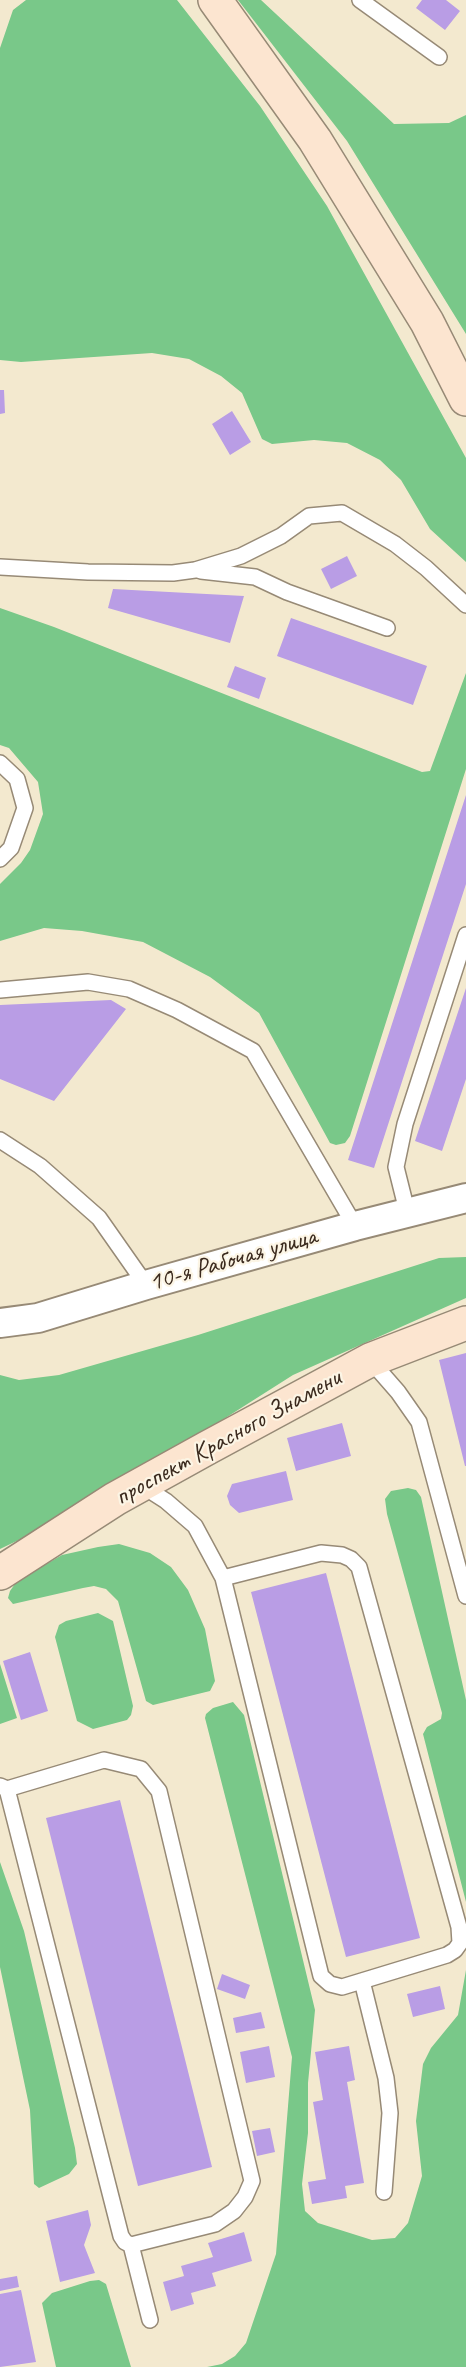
<!DOCTYPE html>
<html>
<head>
<meta charset="utf-8">
<style>
  body { margin:0 }
  canvas { display:block; background:#f3e9cf }
</style>
</head>
<body>
<canvas width="466" height="2367"></canvas>
<script>
const g = document.querySelector('canvas').getContext('2d');
g.lineJoin = 'round';
function paint(path, color) {
  g.fillStyle = color;
  g.fill(path, 'evenodd');
}
function poly(rows) {
  const path = new Path2D();
  for (const r of rows) {
    path.moveTo(r[0], r[1]);
    for (let i = 2; i < r.length; i += 2) path.lineTo(r[i], r[i + 1]);
  }
  return path;
}
function strokePath(path, color, width, dash) {
  g.strokeStyle = color;
  g.lineWidth = width;
  g.lineCap = dash ? 'butt' : 'round';
  g.setLineDash(dash || []);
  g.stroke(path);
}
function write(font, color, halo, rows, align = 'center') {
  g.font = font + ' Caveat,sans-serif';
  g.lineWidth = 4.5;
  g.setLineDash([]);
  g.textBaseline = 'middle';
  g.strokeStyle = halo;
  g.fillStyle = color;
  for (const [text, x, y, turn = 0] of rows) {
    g.save();
    g.translate(x, y);
    g.rotate((+turn || 0) * Math.PI / 180);
    g.textAlign = isNaN(turn) ? turn : align;
    if (halo) g.strokeText(text, 0, 0);
    g.fillText(text, 0, 0);
    g.restore();
  }
}
paint(poly([
  [26,0,177,0,260,106,327,206,466,458,466,562,430,529,401,480,380,460,347,443,314,440,272,444,262,439,242,393,221,376,189,359,152,353,21,362,0,360,0,48,13,10],
  [238,0,261,0,394,124,449,123,466,115,466,334,347,141],
  [0,608,54,627,422,772,430,771,466,673,466,769,350,1136,345,1143,336,1145,330,1143,259,1013,210,977,143,942,82,931,44,928,0,941,0,884,21,863,30,850,43,814,38,782,9,748,0,745],
  [466,1257,466,1298,293,1375,79,1511,0,1549,0,1375,19,1380,59,1375,198,1335,439,1258],
  [408,1488,416,1490,421,1497,466,1700,466,1902,423,1734,427,1727,441,1719,442,1713,387,1514,385,1499,391,1491],
  [119,1544,150,1553,171,1567,188,1590,205,1629,215,1681,210,1691,153,1705,146,1701,118,1601,106,1589,94,1586,83,1588,13,1604,8,1598,10,1591,17,1581,62,1555,98,1547],
  [98,1613,113,1621,133,1706,131,1715,127,1720,93,1729,77,1721,55,1637,59,1625,66,1621],
  [0,1664,17,1718,0,1724],
  [233,1702,244,1715,315,2010,308,2083,308,2133,302,2184,305,2211,318,2223,372,2240,395,2238,408,2223,422,2176,416,2121,423,2064,431,2048,458,2015,466,1970,466,2367,207,2367,222,2364,235,2356,246,2343,276,2254,292,2057,205,1718,206,1714,213,1708],
  [0,1862,24,1931,75,2148,77,2164,69,2174,39,2188,34,2184,30,2110,0,1967],
  [99,2280,106,2284,131,2367,56,2367,42,2303,52,2293,90,2281]
]), '#79c889');
paint(poly([
  [422,0,446,0,460,11,445,30,416,8],
  [0,390,4,390,5,413,0,414],
  [232,411,251,442,230,455,212,424],
  [347,556,357,576,331,589,321,569],
  [113,589,244,596,230,643,108,608],
  [291,618,427,666,413,705,277,656],
  [235,666,266,678,259,699,227,687],
  [466,795,466,884,374,1168,348,1160],
  [466,988,466,1079,442,1151,415,1141],
  [111,1000,126,1009,54,1101,0,1079,0,1005],
  [466,1353,466,1466,465,1466,439,1360],
  [342,1423,351,1456,296,1471,287,1438],
  [286,1471,293,1500,239,1513,230,1505,227,1496,232,1484],
  [326,1573,420,1938,346,1957,251,1592],
  [30,1652,48,1711,21,1720,3,1661],
  [120,1800,212,2167,138,2186,46,1818],
  [222,1974,250,1985,245,1999,217,1989],
  [440,1986,445,2009,413,2017,407,1994],
  [261,2012,265,2028,236,2033,233,2018],
  [269,2046,275,2077,246,2083,240,2052],
  [349,2046,355,2080,347,2082,364,2183,345,2186,347,2198,312,2204,308,2182,326,2179,313,2102,323,2100,315,2052],
  [270,2128,275,2152,257,2156,252,2131],
  [88,2210,91,2225,84,2245,95,2273,60,2282,46,2221],
  [244,2232,252,2261,212,2273,216,2286,191,2293,194,2304,171,2311,163,2282,184,2276,181,2266,213,2257,208,2243],
  [17,2276,19,2287,0,2291,0,2279],
  [21,2290,36,2362,0,2367,0,2294]
]), '#b99de5');
const lane = poly([
  [360,0,439,57],
  [0,567,88,572,173,573,195,570,241,556,281,536,309,516,342,513,395,544,426,568,466,605],
  [201,571,255,577,287,592,387,628],
  [0,763,17,779,25,808,11,848,0,859],
  [0,990,88,982,129,989,177,1010,253,1051,355,1226],
  [0,1140,40,1166,99,1218,146,1285],
  [407,1211,396,1167,405,1124,466,935],
  [370,1360,398,1392,419,1422,466,1596],
  [141,1485,166,1501,195,1526,223,1578,321,1976,330,1984,342,1987,447,1955,455,1950,460,1943,459,1927,359,1567,351,1559,342,1555,321,1553,223,1578],
  [0,1786,7,1789,104,1760,141,1769,159,1791,252,2181,245,2197,234,2211,215,2224,131,2245,125,2242,121,2236,7,1789],
  [362,1981,386,2078,390,2113,384,2192],
  [131,2245,150,2320]
]);
const street = poly([
  [0,1323,38,1318,146,1285,355,1226,466,1198]
]);
const secondary = poly([
  [215,0,315,140,427,322,466,399],
  [0,1573,115,1499,207,1448,370,1360,466,1323]
]);
strokePath(lane, '#978a76', 18);
strokePath(street, '#978a76', 32);
strokePath(secondary, '#978a76', 36);
strokePath(lane, '#fff', 15);
strokePath(street, '#fff', 28);
strokePath(secondary, '#fce5d0', 33);
write('26px', '#3b2a1e', '#fcf5e5', [
  ["10-я Рабочая улица",233,1260,-16],
  ["проспект Красного Знамени",228,1438,-29]
]);
</script>
</body>
</html>
